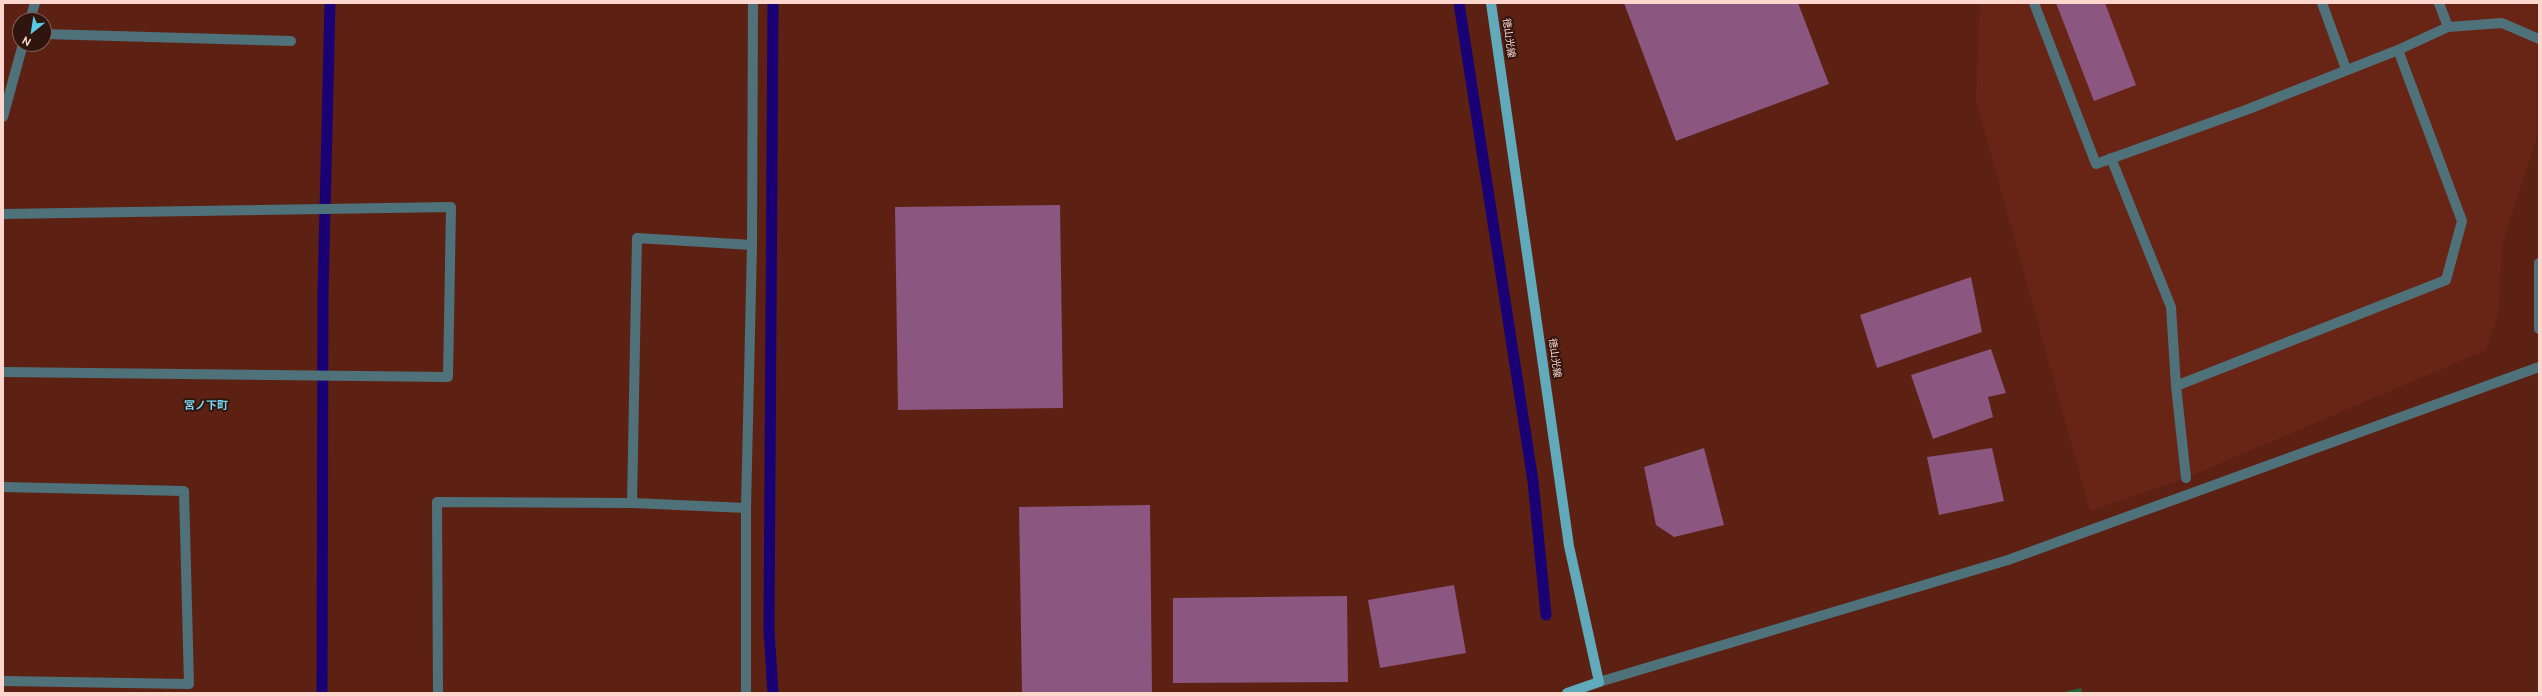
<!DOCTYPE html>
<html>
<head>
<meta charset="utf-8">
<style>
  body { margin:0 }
  #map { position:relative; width:2542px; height:696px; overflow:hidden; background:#5c2113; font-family:Ubuntu,sans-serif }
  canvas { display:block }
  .frame { position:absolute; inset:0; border:4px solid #fdd7cd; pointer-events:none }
  .north { position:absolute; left:12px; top:12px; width:40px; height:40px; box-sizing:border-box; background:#30150f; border:1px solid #82635b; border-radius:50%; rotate:210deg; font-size:11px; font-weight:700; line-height:16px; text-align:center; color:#fdd7cd }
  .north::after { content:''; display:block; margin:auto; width:14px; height:18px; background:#57c9e2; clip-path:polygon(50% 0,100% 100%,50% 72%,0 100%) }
</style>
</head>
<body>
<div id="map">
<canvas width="2542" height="696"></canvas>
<div class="frame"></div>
<div class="north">N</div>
</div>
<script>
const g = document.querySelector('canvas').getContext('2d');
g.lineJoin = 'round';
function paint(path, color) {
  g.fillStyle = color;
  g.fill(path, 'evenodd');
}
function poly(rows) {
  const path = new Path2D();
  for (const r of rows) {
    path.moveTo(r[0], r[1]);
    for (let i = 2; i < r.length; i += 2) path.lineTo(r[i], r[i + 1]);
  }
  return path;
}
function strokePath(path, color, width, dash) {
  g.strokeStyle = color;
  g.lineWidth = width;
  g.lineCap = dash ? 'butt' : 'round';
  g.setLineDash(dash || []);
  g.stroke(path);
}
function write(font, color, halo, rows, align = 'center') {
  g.font = font + ' Ubuntu,"Noto Sans JP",sans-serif';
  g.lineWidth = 4;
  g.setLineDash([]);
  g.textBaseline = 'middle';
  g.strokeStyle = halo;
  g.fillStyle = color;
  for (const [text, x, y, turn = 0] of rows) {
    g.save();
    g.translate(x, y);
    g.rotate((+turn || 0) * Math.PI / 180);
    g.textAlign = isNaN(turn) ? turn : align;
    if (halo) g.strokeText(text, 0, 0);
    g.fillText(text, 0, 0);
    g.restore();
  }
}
paint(poly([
  [1980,3,2539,3,2539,131,2502,245,2499,312,2486,350,2186,478,2090,511,1976,100]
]), '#682515');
paint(poly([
  [2081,688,2082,693,2060,693]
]), '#23663f');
strokePath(poly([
  [1459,3,1533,481,1546,615],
  [322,693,323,293,330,3],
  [773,693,769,630,773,3]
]), '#190075', 11);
paint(poly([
  [1624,3,1798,3,1829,84,1676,141],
  [2056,3,2105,3,2136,85,2094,101],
  [1060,205,1063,408,898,410,895,207],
  [1971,277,1982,332,1877,368,1860,315],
  [1991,349,2006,393,1988,397,1993,417,1933,439,1911,375],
  [1704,448,1724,525,1674,537,1656,525,1644,467],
  [1992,448,2004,501,1939,515,1927,457],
  [1150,505,1152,693,1022,693,1019,507],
  [1454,585,1466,653,1380,668,1368,600],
  [1347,596,1348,682,1173,683,1173,598]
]), '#8b5680');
strokePath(poly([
  [2034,3,2096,164,2246,110,2398,50,2448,27,2502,23,2539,39],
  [2322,3,2346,69],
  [2439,3,2448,27],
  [30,20,35,3],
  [44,34,291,41],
  [3,117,23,44],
  [2111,158,2171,307,2176,386,2446,280,2462,221,2398,50],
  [3,214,451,207,448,377,3,372],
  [752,245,753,3],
  [2539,263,2539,329],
  [2176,386,2186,478],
  [3,487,184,491,189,684,3,681],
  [632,503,637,238,752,245,746,508,746,693],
  [1599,682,2008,560,2539,367],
  [438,693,437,502,632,503,746,508]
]), '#4f717a', 10);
strokePath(poly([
  [1491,3,1569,546,1599,682,1567,693]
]), '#61aabb', 10);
write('10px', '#fdd7cd', '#30150f', [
  ["徳山光線",1509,38,82],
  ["徳山光線",1555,358,82]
]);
write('bold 11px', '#74d9f0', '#30150f', [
  ["宮ノ下町",206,405]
]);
</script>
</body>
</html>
